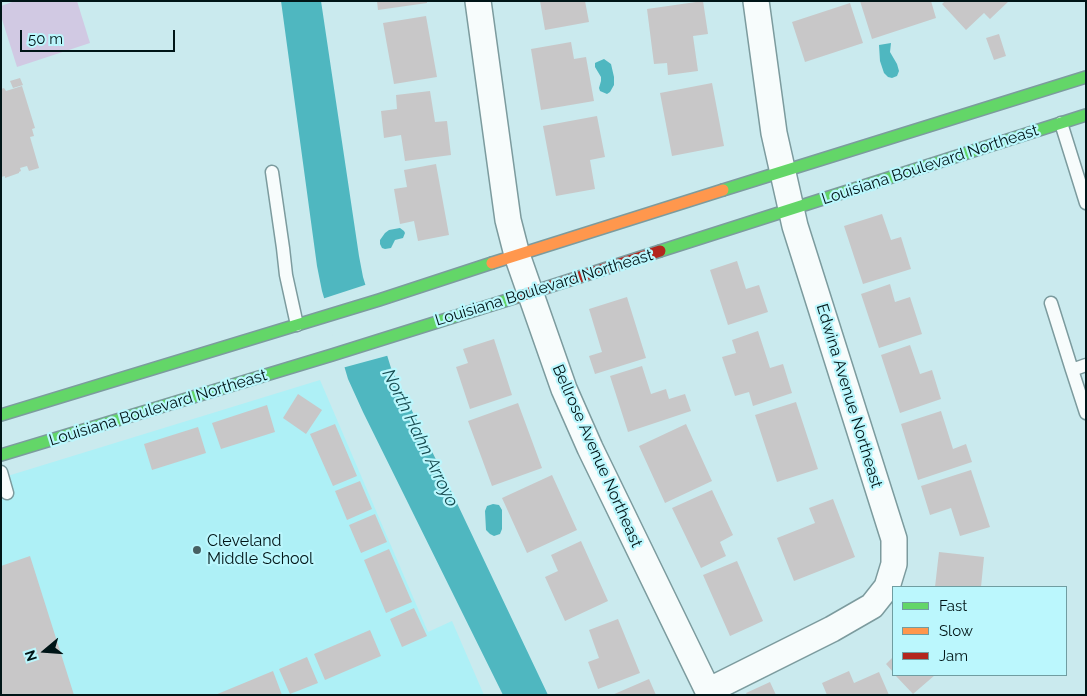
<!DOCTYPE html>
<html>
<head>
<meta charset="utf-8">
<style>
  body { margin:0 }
  #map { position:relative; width:1087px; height:696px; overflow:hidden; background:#caeaee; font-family:Raleway,sans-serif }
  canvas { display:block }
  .frame { position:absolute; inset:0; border:2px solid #001517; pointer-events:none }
  .legend { position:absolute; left:892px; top:586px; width:175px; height:90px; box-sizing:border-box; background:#bbf7fd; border:1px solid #709da1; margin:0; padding:6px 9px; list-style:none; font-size:15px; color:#001517 }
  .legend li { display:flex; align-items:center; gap:10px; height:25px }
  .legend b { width:25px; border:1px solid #709da1 }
  .north { position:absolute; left:20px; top:626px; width:50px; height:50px; -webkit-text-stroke:4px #bbf7fd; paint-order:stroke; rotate:252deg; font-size:14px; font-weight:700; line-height:20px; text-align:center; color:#001517 }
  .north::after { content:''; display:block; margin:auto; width:18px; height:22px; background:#001517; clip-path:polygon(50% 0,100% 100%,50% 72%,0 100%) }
  .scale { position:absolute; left:20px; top:30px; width:155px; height:22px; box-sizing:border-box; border:2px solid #001517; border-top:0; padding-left:6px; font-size:15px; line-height:18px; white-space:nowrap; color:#001517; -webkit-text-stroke:4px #bbf7fd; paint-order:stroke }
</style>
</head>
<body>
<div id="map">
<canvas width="1087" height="696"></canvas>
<div class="frame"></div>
<ul class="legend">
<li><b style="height:6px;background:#63d668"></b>Fast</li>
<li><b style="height:6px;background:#ff974d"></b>Slow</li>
<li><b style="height:6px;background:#b3261e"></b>Jam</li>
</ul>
<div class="north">N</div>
<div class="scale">50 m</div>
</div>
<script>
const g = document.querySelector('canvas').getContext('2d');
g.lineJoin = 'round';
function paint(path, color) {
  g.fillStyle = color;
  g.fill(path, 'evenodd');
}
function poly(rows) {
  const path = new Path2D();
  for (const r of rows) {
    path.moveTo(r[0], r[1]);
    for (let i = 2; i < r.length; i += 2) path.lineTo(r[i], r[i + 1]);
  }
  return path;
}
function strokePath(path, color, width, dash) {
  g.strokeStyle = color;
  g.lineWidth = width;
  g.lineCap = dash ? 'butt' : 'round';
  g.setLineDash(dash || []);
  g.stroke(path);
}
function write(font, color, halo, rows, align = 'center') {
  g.font = font + ' Raleway,sans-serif';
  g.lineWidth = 4.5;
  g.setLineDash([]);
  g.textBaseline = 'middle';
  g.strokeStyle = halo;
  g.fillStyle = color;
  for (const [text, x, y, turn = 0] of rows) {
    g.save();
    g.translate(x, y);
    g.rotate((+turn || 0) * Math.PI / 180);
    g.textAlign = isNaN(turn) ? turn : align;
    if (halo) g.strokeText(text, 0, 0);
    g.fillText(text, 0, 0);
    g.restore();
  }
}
paint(poly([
  [320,380,428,632,452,621,484,695,1,695,1,478]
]), '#aef0f6');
paint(poly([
  [15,1,77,1,90,43,17,67,1,16,1,6]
]), '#d1c9e3');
paint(poly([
  [281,1,321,1,359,256,363,277,391,368,446,480,548,695,503,695,363,412,348,379,322,291,317,266],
  [891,43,890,52,897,64,899,71,897,76,892,78,888,77,884,73,880,61,879,45],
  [604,59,611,64,614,77,614,85,610,92,607,94,600,91,599,88,601,81,601,77,595,67,595,63,597,62],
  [400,228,404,231,405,233,403,238,395,240,391,248,385,249,382,248,380,244,380,240,385,233,389,230],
  [493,504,499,505,502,510,502,529,500,534,494,536,490,534,486,530,485,511,487,506]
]), '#4fb7c0');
paint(poly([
  [368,284,390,355,342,368,322,299]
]), '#caeaee');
paint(poly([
  [377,1,427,1,427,3,378,10],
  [540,1,585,1,589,22,545,30],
  [703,1,708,34,693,36,698,71,668,75,667,63,654,64,647,9],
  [860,1,931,1,936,18,872,39],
  [945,1,1009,1,990,19,984,13,966,30,942,4],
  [850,3,863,43,805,62,792,22],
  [426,16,437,77,394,84,383,23],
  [999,34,1006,56,994,60,986,38],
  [571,42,574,59,586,57,594,101,541,110,531,49],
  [20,78,23,85,13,88,10,81],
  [712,83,724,146,672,156,660,93],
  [22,86,35,128,32,129,34,136,30,137,39,168,29,171,27,166,20,168,21,171,19,172,19,173,5,178,5,176,1,177,1,89,4,88,6,91],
  [430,91,435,122,447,121,451,155,405,161,401,135,384,138,381,111,397,109,396,95],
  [597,116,605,157,590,160,595,189,556,196,543,126],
  [436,164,449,235,418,241,414,221,400,224,394,189,407,187,404,170],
  [882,214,891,240,901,237,911,269,863,284,844,226],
  [737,261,746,289,759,285,768,312,728,325,710,270],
  [890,284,895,302,910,297,922,334,879,348,861,294],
  [627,297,646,358,595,374,589,356,602,352,589,309],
  [758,331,770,368,783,364,792,393,753,406,749,392,735,396,722,357,736,353,732,340],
  [494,339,512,395,470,409,456,367,468,363,463,349],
  [910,345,920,374,932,370,941,399,900,413,881,355],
  [642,366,651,394,666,389,669,399,685,394,691,411,628,432,610,376],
  [298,394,322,410,306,434,283,418],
  [796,402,818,469,777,482,755,415],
  [518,403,542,468,492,486,468,421],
  [267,405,275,432,221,449,212,423],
  [941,411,953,449,966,444,972,462,918,480,901,424],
  [335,424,357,476,333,486,310,434],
  [686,424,712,481,665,503,639,446],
  [198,427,206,453,152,470,144,444],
  [971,470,990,527,960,536,951,508,930,515,921,486],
  [552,475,577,530,527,553,502,498],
  [360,481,372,509,347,520,335,491],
  [712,490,733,535,720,542,726,556,701,568,672,508],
  [833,499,855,557,794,581,777,538,815,523,809,508],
  [375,514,387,542,361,553,349,525],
  [581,541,608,601,565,621,545,577,558,571,551,555],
  [389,549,412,602,386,613,364,560],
  [939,552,984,557,981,587,935,587],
  [30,556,74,695,1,695,1,566],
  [737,561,763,621,730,636,703,575],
  [414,608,427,636,402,647,390,619],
  [618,619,640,673,598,689,588,662,599,658,589,630],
  [370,630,381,656,325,680,314,654],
  [307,657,318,683,290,694,279,669],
  [893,657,893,672,886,664],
  [273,671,282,695,215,695],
  [849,671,854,683,879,672,889,695,827,695,822,683],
  [895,675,935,675,913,694],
  [649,679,656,695,612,695],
  [770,682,776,695,747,695,746,693]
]), '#c8c7c8');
const lane = poly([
  [1061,123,1086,203],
  [272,172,283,248,286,275,297,325],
  [1051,303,1072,370,1086,365],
  [1072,370,1086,413],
  [1,472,7,493]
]);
const street = poly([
  [478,1,508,220,517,255,564,389,590,448,710,695],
  [708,691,832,629,872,606,887,587,894,564,894,539,795,226,774,133,756,1]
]);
const fast = poly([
  [723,190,1086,77],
  [660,251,1086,115],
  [1,415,379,300,492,263],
  [1,455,332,355,517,297]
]);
const slow = poly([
  [492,263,723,190]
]);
const jam = poly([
  [517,297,660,251]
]);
strokePath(lane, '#7c9b9e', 15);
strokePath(street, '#7c9b9e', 28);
strokePath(fast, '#7c9b9e', 14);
strokePath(slow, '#7c9b9e', 14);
strokePath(jam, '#7c9b9e', 14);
strokePath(lane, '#f7fcfc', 12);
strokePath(street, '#f7fcfc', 25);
strokePath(fast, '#63d668', 11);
strokePath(slow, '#ff974d', 11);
strokePath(jam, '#b3261e', 11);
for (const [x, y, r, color] of [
  [197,550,5,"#476062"]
]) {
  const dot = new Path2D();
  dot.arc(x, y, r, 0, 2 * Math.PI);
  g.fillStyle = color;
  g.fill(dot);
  strokePath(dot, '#bbf7fd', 2);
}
write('16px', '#001517', '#bbf7fd', [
  ["Louisiana Boulevard Northeast",930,165,-18],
  ["Louisiana Boulevard Northeast",544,288,-17],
  ["Edwina Avenue Northeast",849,396,73],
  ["Louisiana Boulevard Northeast",158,408,-17],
  ["Bellrose Avenue Northeast",597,456,66]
]);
write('16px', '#001517', '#bbf7fd', [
  ["Cleveland",207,541],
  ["Middle School",207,559]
], 'left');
write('italic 18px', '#174b50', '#bbf7fd', [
  ["North Hahn Arroyo",420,438,64]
]);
</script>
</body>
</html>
